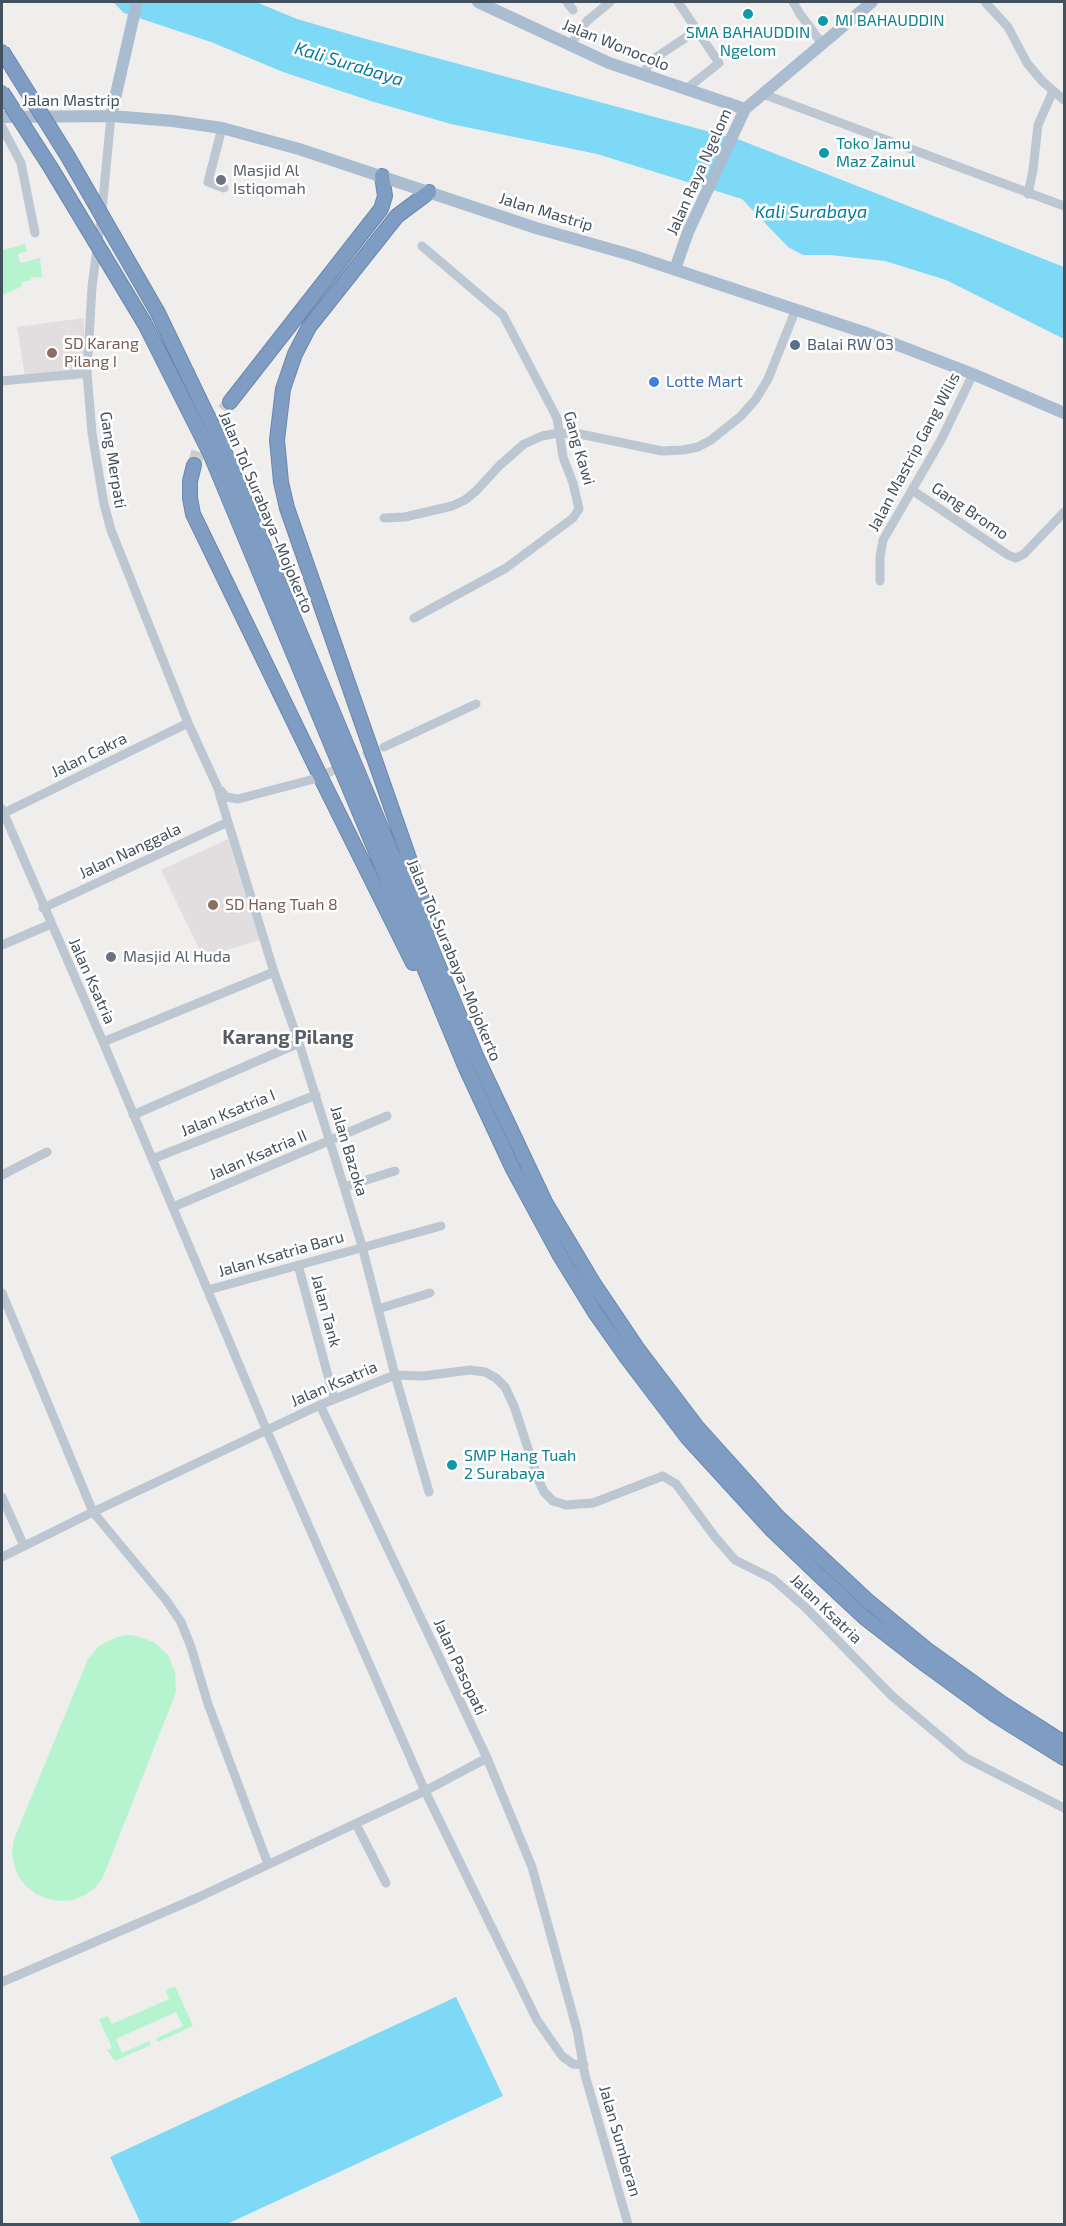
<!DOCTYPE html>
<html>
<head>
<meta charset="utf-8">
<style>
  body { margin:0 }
  #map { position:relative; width:1066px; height:2226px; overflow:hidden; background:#f0eded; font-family:"Exo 2",sans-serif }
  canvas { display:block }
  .frame { position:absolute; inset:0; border:3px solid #43505d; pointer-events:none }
</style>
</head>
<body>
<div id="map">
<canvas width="1066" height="2226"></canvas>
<div class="frame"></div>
</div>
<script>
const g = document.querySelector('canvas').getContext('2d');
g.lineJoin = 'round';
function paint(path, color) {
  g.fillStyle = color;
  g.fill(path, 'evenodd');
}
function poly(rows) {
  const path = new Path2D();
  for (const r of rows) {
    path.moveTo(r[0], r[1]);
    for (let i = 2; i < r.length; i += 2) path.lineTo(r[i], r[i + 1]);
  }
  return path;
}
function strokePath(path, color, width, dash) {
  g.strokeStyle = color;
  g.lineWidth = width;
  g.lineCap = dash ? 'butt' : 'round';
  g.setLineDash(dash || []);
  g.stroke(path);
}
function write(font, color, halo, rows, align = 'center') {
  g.font = font + ' "Exo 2",sans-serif';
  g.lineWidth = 5;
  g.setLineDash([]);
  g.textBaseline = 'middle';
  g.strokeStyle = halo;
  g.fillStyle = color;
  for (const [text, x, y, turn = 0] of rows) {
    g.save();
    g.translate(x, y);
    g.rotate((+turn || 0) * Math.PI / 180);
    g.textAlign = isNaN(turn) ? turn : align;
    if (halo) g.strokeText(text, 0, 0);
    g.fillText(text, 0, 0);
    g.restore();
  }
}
paint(poly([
  [84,318,84,379,26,383,17,327],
  [228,839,260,940,203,957,161,870]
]), '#e2dedf');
paint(poly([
  [25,244,27,251,18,254,20,263,40,258,42,277,31,278,31,280,22,282,21,287,2,295,2,250],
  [127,1635,136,1636,154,1642,168,1655,175,1672,176,1691,173,1700,103,1877,95,1888,85,1895,73,1900,61,1901,48,1899,36,1894,26,1886,18,1876,14,1864,12,1851,14,1839,88,1659,100,1645,117,1637],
  [175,1986,193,2026,158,2042,156,2038,183,2026,176,2012,116,2039,122,2053,149,2041,151,2045,115,2061,107,2050,112,2048,99,2019,108,2016,112,2024,169,1999,166,1990]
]), '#b6f4d0');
paint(poly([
  [113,2,256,2,297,19,359,37,740,140,1064,267,1064,339,946,280,885,261,830,255,803,255,788,247,742,199,597,154,451,124,374,102,283,72,211,42,124,13],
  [456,1997,503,2096,227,2224,141,2224,110,2157]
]), '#7ed9f6');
strokePath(poly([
  [315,779,376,750]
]), '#cdced0', 9, [9, 4.5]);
strokePath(poly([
  [194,465,200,446,230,402]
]), '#cdced0', 14, [14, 7]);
const highway = poly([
  [429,192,397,216,309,327,295,354,283,389,277,440,281,482,287,508,418,884,431,929],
  [158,313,222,446,477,1058,545,1202,594,1284,637,1348,697,1427,778,1517,869,1602,926,1649,1003,1704,1064,1743],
  [145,324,210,453,465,1066,513,1169,559,1254,596,1314,627,1358,687,1437,772,1530,820,1576,865,1618,918,1659,995,1715,1064,1758],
  [230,402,381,209,385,196,382,176],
  [194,465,190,481,190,498,193,514,325,786,413,963]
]);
strokePath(highway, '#6a88ae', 16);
strokePath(poly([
  [567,2,573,10],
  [678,2,719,63,685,90],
  [793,2,800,14,823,45],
  [985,2,1008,27,1027,63,1042,81,1064,100],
  [570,45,587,21,610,2],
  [642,75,652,60,697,30],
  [763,94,1064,206],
  [111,116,102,210,92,287,87,373,92,433,104,504,111,530,188,723,217,786,274,972,299,1043,344,1187,362,1246,395,1375,429,1492],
  [2,127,21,163,35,233],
  [222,128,208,182,224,188],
  [1028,194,1033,170,1038,125,1053,91],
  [2,381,87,373],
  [912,490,1008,555,1016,558,1024,554,1064,512],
  [384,518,405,517,452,506,465,500,476,491,500,465,524,444,542,436,558,433,580,434,662,451,683,450,698,447,711,440,741,416,756,399,768,379,796,309],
  [880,581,880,557,883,540,941,440,973,374],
  [414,618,506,568,573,518,579,509,573,483,563,457,557,418,503,315,422,246],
  [384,747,476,704],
  [221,791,226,797,238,799,314,779],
  [2,809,103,1042,267,1431,425,1791,537,2020,562,2056,573,2064,584,2065],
  [2,814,188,723],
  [43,908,228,822],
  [2,945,51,924],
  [103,1042,274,972],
  [133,1115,299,1043],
  [152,1159,316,1095],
  [2,1175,47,1152],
  [344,1187,395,1171],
  [173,1207,387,1116],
  [298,1265,334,1398],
  [208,1290,441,1226],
  [2,1293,93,1512,166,1600,181,1622,191,1647,208,1704,268,1864],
  [378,1309,430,1293],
  [320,1405,487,1758,532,1867,577,2030,585,2075,628,2224],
  [2,1497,24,1546],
  [2,1557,93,1512,320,1405,395,1375,423,1376,470,1370,485,1372,496,1378,505,1387,514,1406,538,1479,544,1492,553,1501,566,1505,593,1503,663,1476,676,1484,715,1537,735,1560,773,1579,805,1607,892,1696,966,1758,1064,1808],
  [356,1824,386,1883],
  [2,1982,199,1897,425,1791,487,1758]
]), '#bcc7d2', 9);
strokePath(poly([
  [478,2,609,63,745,109],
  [111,116,137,2],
  [2,117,111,116,173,121,222,128,299,149,536,228,631,255,869,334,973,374,1064,413],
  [675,269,688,232,745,109,872,2]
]), '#a9bcd0', 12);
strokePath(highway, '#7f9dc2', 14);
const highwayBridge = poly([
  [2,51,67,155,158,313],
  [2,92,51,168,145,324]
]);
strokePath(highwayBridge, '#6a88ae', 16, []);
strokePath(highwayBridge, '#7f9dc2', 14);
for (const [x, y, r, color] of [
  [748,14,6,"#0f9aa8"],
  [823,21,6,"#0f9aa8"],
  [824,153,6,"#0f9aa8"],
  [221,180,6,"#6b7280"],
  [795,345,6,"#5c6f8a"],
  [52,353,6,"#8d6e63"],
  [654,382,6,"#3f7fe0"],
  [213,905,6,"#8d6e63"],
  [111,957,6,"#6b7280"],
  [452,1465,6,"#0f9aa8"]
]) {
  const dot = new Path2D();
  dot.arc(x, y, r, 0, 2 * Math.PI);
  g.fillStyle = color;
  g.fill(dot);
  strokePath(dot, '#fff', 2);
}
write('16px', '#0d838f', '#fff', [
  ["MI BAHAUDDIN",835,21],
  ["SMA BAHAUDDIN",748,33,"center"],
  ["Ngelom",748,51,"center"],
  ["Toko Jamu",836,144],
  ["Maz Zainul",836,162],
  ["SMP Hang Tuah",464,1456],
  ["2 Surabaya",464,1474]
], 'left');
write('16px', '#43505d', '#fff', [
  ["Jalan Wonocolo",616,45,22],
  ["Jalan Mastrip",71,101],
  ["Jalan Raya Ngelom",699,172,-66],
  ["Jalan Mastrip",546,212,17],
  ["Gang Kawi",579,448,74],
  ["Jalan Mastrip Gang Wilis",914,452,-62],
  ["Gang Merpati",113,460,81],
  ["Gang Bromo",970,511,34],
  ["Jalan Tol Surabaya–Mojokerto",266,512,67],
  ["Jalan Cakra",89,755,-26],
  ["Jalan Nanggala",130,851,-25],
  ["Jalan Tol Surabaya–Mojokerto",454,960,67],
  ["Jalan Ksatria",92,981,66],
  ["Jalan Ksatria I",228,1113,-22],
  ["Jalan Bazoka",349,1151,73],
  ["Jalan Ksatria II",258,1155,-23],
  ["Jalan Ksatria Baru",281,1254,-16],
  ["Jalan Tank",326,1311,75],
  ["Jalan Ksatria",334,1384,-23],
  ["Jalan Ksatria",826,1609,44],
  ["Jalan Pasopati",460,1667,65],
  ["Jalan Sumberan",620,2141,74]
]);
write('16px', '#5b616d', '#fff', [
  ["Masjid Al",233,171],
  ["Istiqomah",233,189],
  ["Masjid Al Huda",123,957]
], 'left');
write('16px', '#785e54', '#fff', [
  ["SD Karang",64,344],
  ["Pilang I",64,362],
  ["SD Hang Tuah 8",225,905]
], 'left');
write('16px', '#4e5e75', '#fff', [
  ["Balai RW 03",807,345]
], 'left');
write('16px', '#366cbe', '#fff', [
  ["Lotte Mart",666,382]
], 'left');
write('italic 18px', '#027ca3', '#fff', [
  ["Kali Surabaya",349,64,17],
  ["Kali Surabaya",811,212]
]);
write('bold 20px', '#595d63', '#fff', [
  ["Karang Pilang",288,1037]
]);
</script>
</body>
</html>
